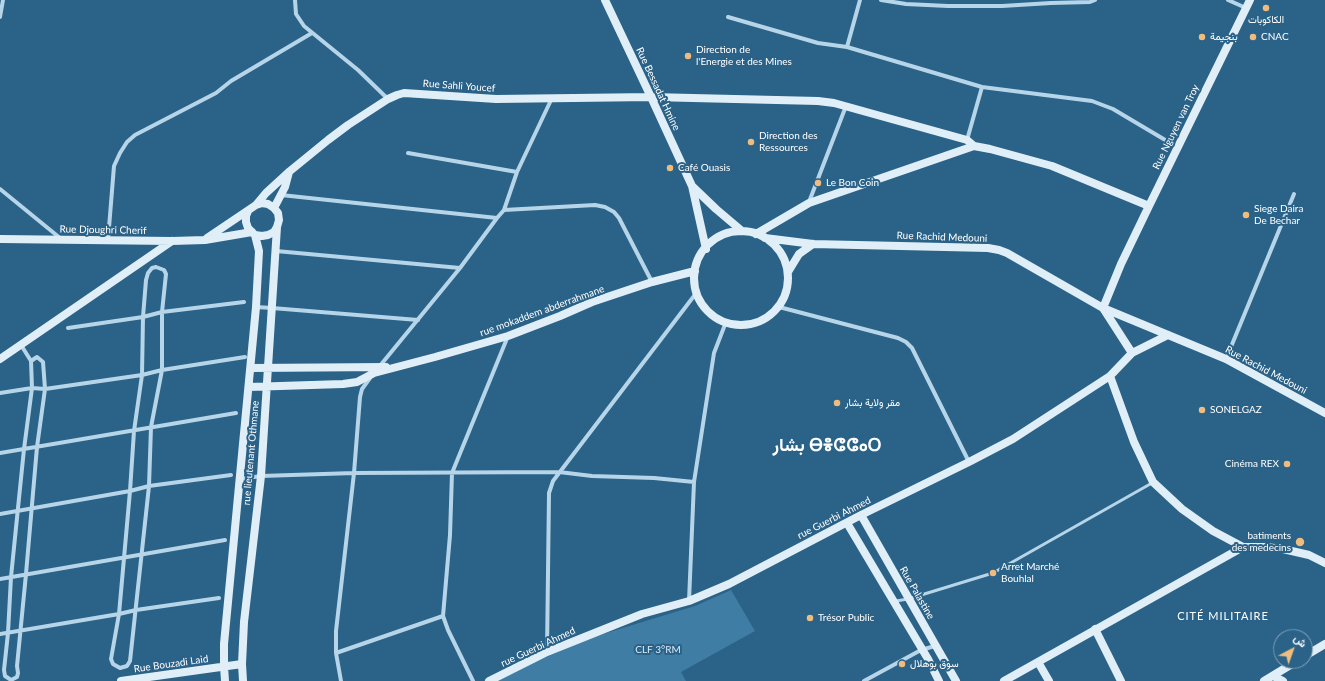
<!DOCTYPE html>
<html>
<head>
<meta charset="utf-8">
<style>
  body { margin:0 }
  #map { position:relative; width:1325px; height:681px; overflow:hidden; background:#2a6288; font-family:Lato,Vazirmatn,sans-serif }
  canvas { display:block }
  .north { position:absolute; left:1273px; top:629px; width:40px; height:40px; box-sizing:border-box; background:#2a6288; border:1px solid #7fa1b8; border-radius:50%; rotate:41deg; font-size:11px; font-weight:700; line-height:16px; text-align:center; color:#fff }
  .north::after { content:''; display:block; margin:auto; width:14px; height:18px; background:#efbc7e; clip-path:polygon(50% 0,100% 100%,50% 72%,0 100%) }
</style>
</head>
<body>
<div id="map">
<canvas width="1325" height="681"></canvas>
<div class="north">ش</div>
</div>
<script>
const g = document.querySelector('canvas').getContext('2d');
g.lineJoin = 'round';
function paint(path, color) {
  g.fillStyle = color;
  g.fill(path, 'evenodd');
}
function poly(rows) {
  const path = new Path2D();
  for (const r of rows) {
    if (r.length === 3) {
      path.moveTo(r[0] + r[2], r[1]);
      path.arc(r[0], r[1], r[2], 0, 2 * Math.PI);
      continue;
    }
    path.moveTo(r[0], r[1]);
    for (let i = 2; i < r.length; i += 2) path.lineTo(r[i], r[i + 1]);
  }
  return path;
}
function strokePath(path, color, width, dash) {
  g.strokeStyle = color;
  g.lineWidth = width;
  g.lineCap = dash ? 'butt' : 'round';
  g.setLineDash(dash || []);
  g.stroke(path);
}
function write(font, color, halo, rows, align = 'center') {
  g.font = font + ' Lato,Vazirmatn,"Noto Sans Tifinagh",sans-serif';
  g.lineWidth = 4;
  g.setLineDash([]);
  g.textBaseline = 'middle';
  g.strokeStyle = halo;
  g.fillStyle = color;
  for (const [text, x, y, turn = 0] of rows) {
    g.save();
    g.translate(x, y);
    g.rotate((+turn || 0) * Math.PI / 180);
    g.textAlign = isNaN(turn) ? turn : align;
    if (halo) g.strokeText(text, 0, 0);
    g.fillText(text, 0, 0);
    g.restore();
  }
}
paint(poly([
  [731,590,755,631,681,672,686,681,495,681,511,672,593,637,695,606]
]), '#3f7da4');
strokePath(poly([
  [896,601,908,599,993,573,1152,483]
]), '#b6d5e8', 3);
strokePath(poly([
  [295,0,296,14,304,26,358,70,388,99],
  [881,0,906,4,948,6,1002,6,1051,3,1090,2,1095,0],
  [1228,0,1246,8],
  [0,17,3,0],
  [728,17,818,43,847,47,982,87],
  [847,47,860,0],
  [967,140,982,87,1092,101,1113,109,1177,147],
  [408,153,517,172,504,210,595,205,605,207,614,212,619,218,652,282],
  [517,172,552,98],
  [0,189,60,238],
  [281,195,497,218],
  [809,202,846,106],
  [108,240,114,166,120,153,127,142,135,135,216,93,231,81,312,33],
  [276,251,460,268],
  [156,267,164,270,166,274,162,312,162,370,151,427,149,486,130,661,127,666,120,668,113,664,111,659,119,614,130,491,134,431,142,375,143,317,146,280,148,273,152,268,156,267],
  [256,307,272,308,418,320],
  [779,307,898,338,906,342,912,348,969,462],
  [68,328,143,317,162,312,244,302],
  [21,345,31,361,32,388,24,449,11,577,8,633,4,670,5,676,11,680,17,677,18,673,17,666,26,574,37,447,45,389,43,362,37,357,31,361],
  [1226,359,1294,194],
  [379,367,460,268,497,218,504,210],
  [0,393,32,388,45,389,142,375,162,370,245,357],
  [0,453,236,413],
  [240,479,261,476,354,473,559,472,592,476,654,478,694,482],
  [0,514,130,491,149,486,231,475],
  [0,579,225,540],
  [689,601,694,482,714,353,726,322],
  [0,634,119,614,136,610,219,598],
  [547,652,549,493,553,481,697,292],
  [336,653,443,616],
  [341,681,336,653,336,631,354,473,360,397,362,389,370,378],
  [473,681,448,630,443,616,450,535,452,473,508,336],
  [864,681,921,650,935,646]
]), '#b6d5e8', 4);
strokePath(poly([
  [605,0,651,97,692,186,706,249],
  [693,187,716,209,742,231],
  [256,205,266,193,290,171,328,140,348,125,388,99,397,95,404,93,496,99,651,97,818,101,834,103,967,140,974,146],
  [274,208,285,187,289,172],
  [741,278,47],
  [756,234,809,203,974,146,990,149,1052,166,1149,206],
  [207,238,256,205,262,203,268,204,274,208,278,213,279,220,277,227,274,232,268,235,262,236,255,235,248,228,246,222,246,216,248,211],
  [765,238,813,244,988,248,999,250,1007,253,1103,308,1226,359,1325,413],
  [0,239,172,241,205,240,252,232],
  [788,272,799,254,813,244],
  [1103,308,1121,264,1149,206,1250,0],
  [1103,308,1132,353],
  [0,359,172,241],
  [251,368,386,367],
  [1110,376,1134,442,1153,482,1182,509,1213,531,1243,547,1266,547,1283,549,1309,555,1325,563],
  [249,387,343,384,357,382,374,373,435,357,508,336,560,316,592,302,652,282,695,271],
  [861,515,956,681],
  [847,523,928,659,939,681],
  [1095,629,1121,681],
  [1305,656,1325,644],
  [1038,662,1049,681],
  [1273,676,1283,681],
  [121,681,242,664],
  [225,681,224,666,224,644,256,307,259,251,255,235],
  [243,681,242,664,244,622,261,476,277,227],
  [489,681,547,652,642,614,689,601,729,584,861,515,969,462,1013,439,1110,376,1132,353,1168,335],
  [1004,681,1243,547],
  [1264,681,1297,661]
]), '#e0eef7', 8);
for (const [x, y, r, color] of [
  [1266,8,4,"#efbc7e"],
  [1202,37,4,"#efbc7e"],
  [1253,37,4,"#efbc7e"],
  [688,56,4,"#efbc7e"],
  [751,142,4,"#efbc7e"],
  [670,168,4,"#efbc7e"],
  [818,183,4,"#efbc7e"],
  [1246,215,4,"#efbc7e"],
  [837,403,4,"#efbc7e"],
  [1202,410,4,"#efbc7e"],
  [1287,464,4,"#efbc7e"],
  [1300,542,5,"#efbc7e"],
  [993,573,4,"#efbc7e"],
  [810,618,4,"#efbc7e"],
  [902,664,4,"#efbc7e"]
]) {
  const dot = new Path2D();
  dot.arc(x, y, r, 0, 2 * Math.PI);
  g.fillStyle = color;
  g.fill(dot);
  strokePath(dot, '#2a6288', 1.5);
}
write('10px', '#fff', '#2a6288', [
  ["الكاكوبات",1266,20,"center"],
  ["بنجيمة",1210,37],
  ["CNAC",1261,37],
  ["Direction de",696,50],
  ["l'Energie et des Mines",696,62],
  ["Direction des",759,136],
  ["Ressources",759,148],
  ["Café Ouasis",678,168],
  ["Le Bon Coin",826,183],
  ["Siege Daira",1254,209],
  ["De Bechar",1254,221],
  ["مقر ولاية بشار",845,403],
  ["SONELGAZ",1210,410],
  ["Cinéma REX",1279,464,"right"],
  ["batiments",1291,536,"right"],
  ["des medecins",1291,548,"right"],
  ["Arret Marché",1001,567],
  ["Bouhlal",1001,579],
  ["Trésor Public",818,618],
  ["سوق بوهلال",910,664]
], 'left');
write('10px', '#fff', '#2a6288', [
  ["Rue Sahli Youcef",459,86,4],
  ["Rue Bessadat Hmine",658,89,65],
  ["Rue Nguyen van Troy",1176,127,-64],
  ["Rue Djoughri Cherif",103,230,1],
  ["Rue Rachid Medouni",942,237,2],
  ["rue mokaddem abderrahmane",542,311,-20],
  ["Rue Rachid Medouni",1266,370,28],
  ["rue lieutenant Othmane",251,453,-85],
  ["rue Guerbi Ahmed",834,518,-27],
  ["Rue Palastine",917,593,60],
  ["rue Guerbi Ahmed",538,647,-25],
  ["Rue Bouzadi Laid",171,664,-8]
]);
write('10px', '#daecf7', '#2a6288', [
  ["CLF 3°RM",658,650]
]);
g.letterSpacing = '1px';
write('11px', '#fff', '#2a6288', [
  ["CITÉ MILITAIRE",1223,616]
]);
g.letterSpacing = '0px';
write('bold 18px', '#fff', '#2a6288', [
  ["بشار ⴱⴻⵛⵛⴰⵔ",827,445]
]);
</script>
</body>
</html>
